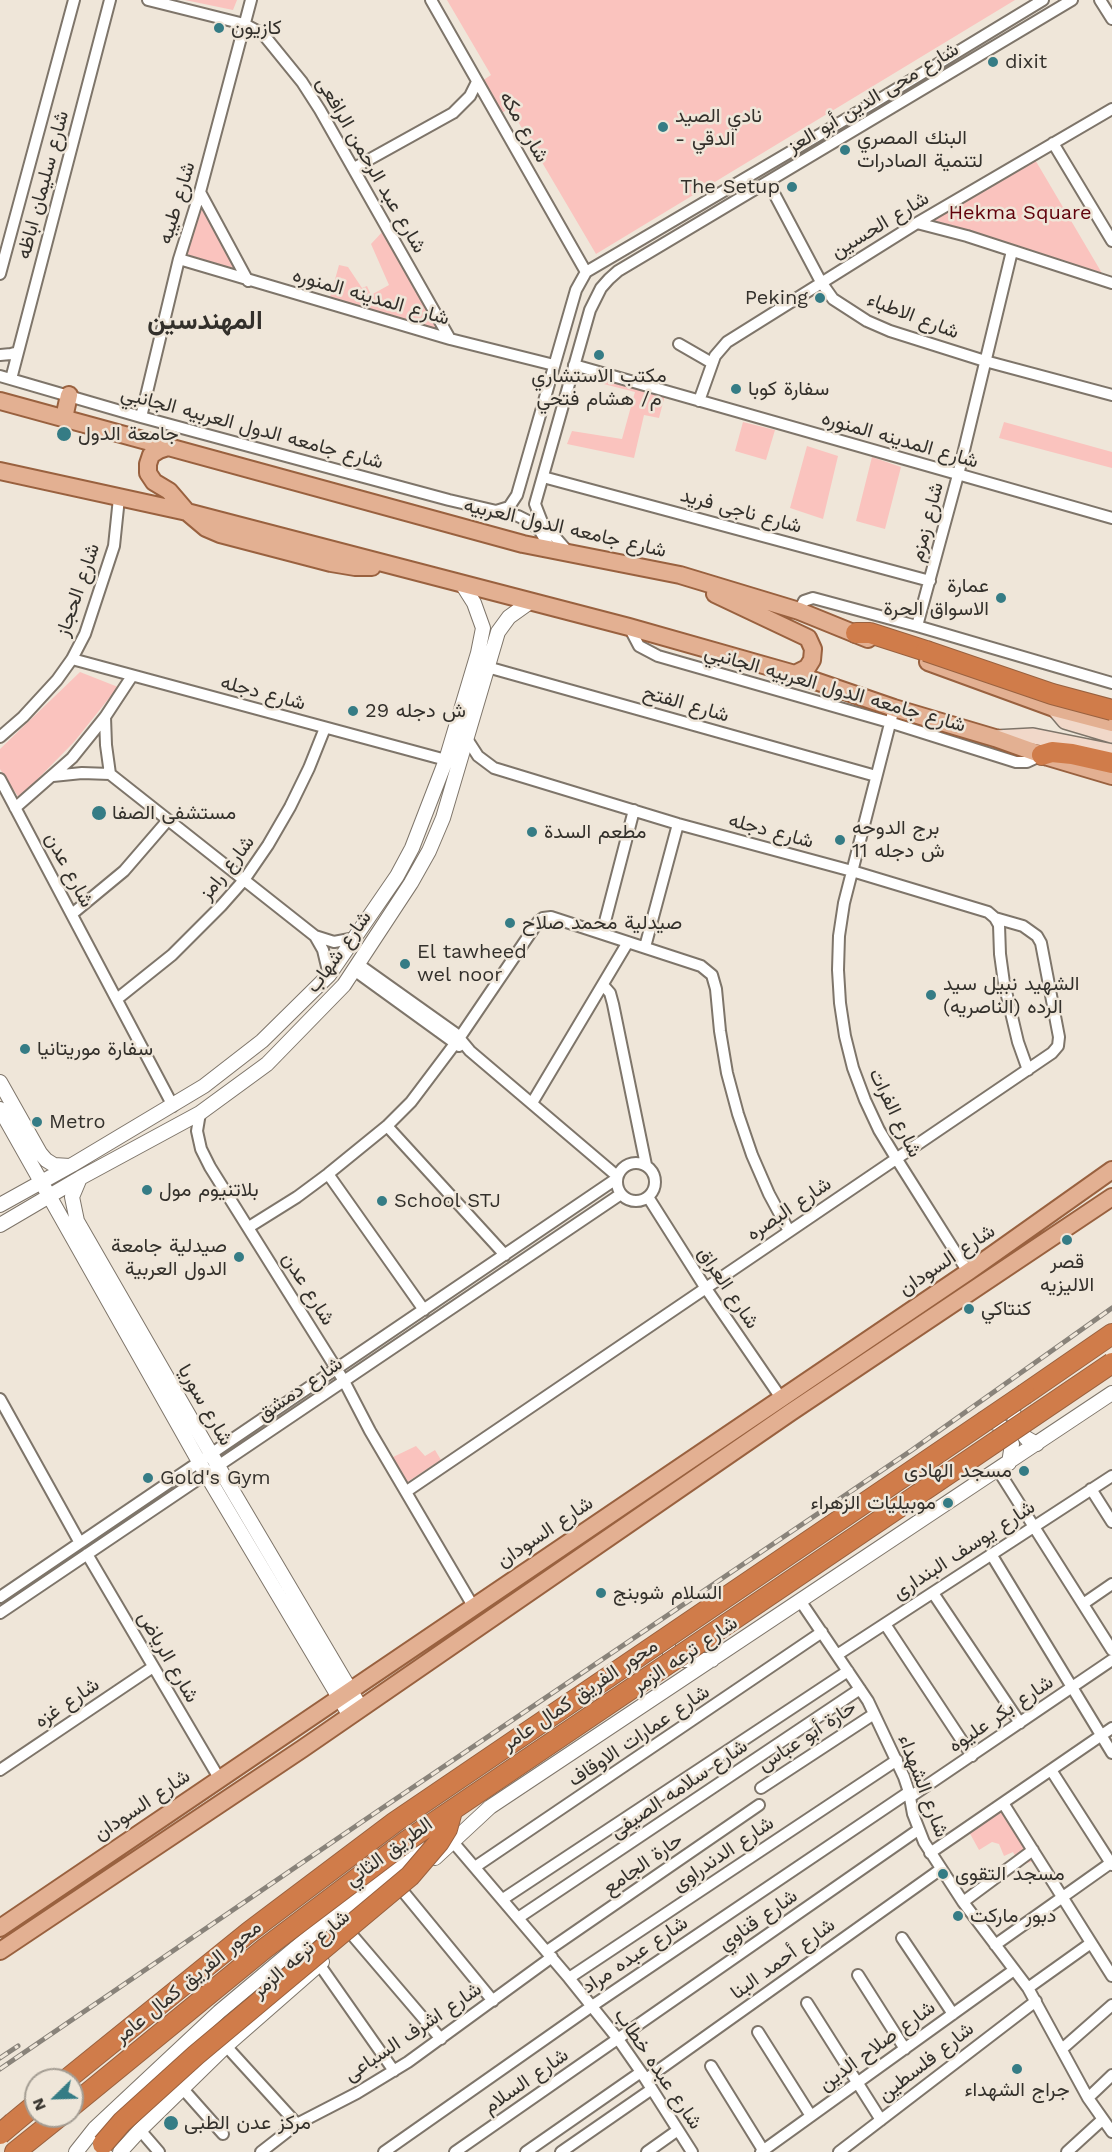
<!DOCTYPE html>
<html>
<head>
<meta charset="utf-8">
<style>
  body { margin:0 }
  #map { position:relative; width:1112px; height:2152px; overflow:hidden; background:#efe6d9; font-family:"Work Sans",sans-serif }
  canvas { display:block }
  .north { position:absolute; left:24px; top:2068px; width:60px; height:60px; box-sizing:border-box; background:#efe6d9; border:2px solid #a49d93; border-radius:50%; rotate:247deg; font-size:16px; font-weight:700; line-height:24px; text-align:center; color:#33302b }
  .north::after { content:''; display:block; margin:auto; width:21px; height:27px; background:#357c85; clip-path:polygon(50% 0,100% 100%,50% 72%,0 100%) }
</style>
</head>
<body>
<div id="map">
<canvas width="1112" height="2152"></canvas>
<div class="north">N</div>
</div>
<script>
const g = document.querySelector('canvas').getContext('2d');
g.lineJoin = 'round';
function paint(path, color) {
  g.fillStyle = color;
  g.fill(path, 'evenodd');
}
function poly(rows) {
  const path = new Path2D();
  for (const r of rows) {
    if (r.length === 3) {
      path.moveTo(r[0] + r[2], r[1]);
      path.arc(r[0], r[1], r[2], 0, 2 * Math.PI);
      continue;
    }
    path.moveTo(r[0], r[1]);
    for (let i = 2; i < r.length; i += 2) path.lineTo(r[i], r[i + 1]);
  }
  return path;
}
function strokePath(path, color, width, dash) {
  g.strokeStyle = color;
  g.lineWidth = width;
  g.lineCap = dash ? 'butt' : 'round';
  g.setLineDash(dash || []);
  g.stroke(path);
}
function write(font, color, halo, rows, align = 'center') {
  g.font = font + ' "Work Sans",Vazirmatn,sans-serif';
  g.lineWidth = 5;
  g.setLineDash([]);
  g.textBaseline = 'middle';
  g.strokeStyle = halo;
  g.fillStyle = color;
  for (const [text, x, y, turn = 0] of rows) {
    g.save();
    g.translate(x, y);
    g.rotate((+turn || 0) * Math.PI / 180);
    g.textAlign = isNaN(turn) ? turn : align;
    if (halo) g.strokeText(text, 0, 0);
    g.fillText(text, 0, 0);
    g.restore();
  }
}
paint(poly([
  [185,0,237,0,233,10],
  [447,0,1015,0,596,254,510,108,500,114,482,81,491,75],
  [1034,158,1106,280,1012,251,916,230],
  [200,196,245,278,180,258],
  [385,229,443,335,329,301,339,265,348,267,362,288,367,286,371,295,389,285,371,244],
  [587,370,665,395,659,418,644,415,634,458,567,444,572,431,622,439,635,392,584,379],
  [743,422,775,430,766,460,735,451],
  [1004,422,1112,452,1112,468,999,438],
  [807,446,838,456,823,519,790,508],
  [872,457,901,467,885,529,856,521],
  [80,672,118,687,74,742,19,798,0,769,0,749],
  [416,1446,425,1456,435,1450,441,1460,406,1483,391,1458],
  [1000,1809,1022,1844,1026,1842,1038,1860,1020,1865,1013,1852,1004,1856,999,1844,992,1842,979,1850,968,1830]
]), '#fac3be');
const minor = poly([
  [148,0,244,24,263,34,302,82,320,110,450,339],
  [431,0,586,272],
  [1100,0,1112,19],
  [1053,143,1112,241],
  [354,168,453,113,470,96,477,82],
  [768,182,821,282,833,299,867,321,890,331,985,361,1112,395],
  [200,192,248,281],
  [917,223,967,236,1112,283],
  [179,259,450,339,554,365],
  [0,274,74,0],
  [679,344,712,363],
  [0,355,11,354,18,352],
  [574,365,1112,518],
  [0,376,141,417,449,500,518,516,530,522,540,531,551,550],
  [11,379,110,0],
  [699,401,715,356,727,342,917,223,1112,109],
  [141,417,179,259,200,192,251,0],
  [543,477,930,581],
  [496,511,509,507,517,495,576,290,586,272,875,102,1043,0],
  [569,553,542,522,535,504,590,310,601,288,609,279,618,271,1072,0],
  [799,611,804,601,813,598,917,626,1112,683],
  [917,626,958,475,1012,251],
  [629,627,639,646,658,656,889,722,1016,762,1027,762,1042,755],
  [72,659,446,760],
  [487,667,876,776],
  [894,708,844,903,839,936,838,970,840,1003,845,1036,853,1068,865,1100,879,1130,896,1158,968,1272],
  [105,717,106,745,110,774],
  [0,737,23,717,57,680,72,659,85,634,114,546,119,498],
  [467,739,478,756,494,768,678,824,852,871,988,912,995,918,999,925,1000,954,1004,983,1018,1042,1028,1070],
  [53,776,82,773,110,774,315,936,323,950,329,975],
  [0,779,173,1106],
  [15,808,72,758,105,717,132,676],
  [72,914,124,871,168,820],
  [602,933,634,810],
  [315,936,334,942,355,938],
  [645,947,678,824],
  [358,964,455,1033,470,1051,617,1176],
  [354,970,459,1046],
  [603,985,610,993,613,1004,646,1165],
  [117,999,172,955,221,906,244,880,268,845,290,807,309,768,325,728],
  [532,1103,628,942],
  [200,1113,197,1131,201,1149,210,1167,344,1381,370,1431,473,1606],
  [387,1126,505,1255],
  [636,1182,19],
  [328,1174,424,1310],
  [648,1197,705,1287,781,1398],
  [249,1227,297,1197,328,1174,387,1126,411,1102,460,1037,538,922,543,918,551,917,701,966,712,975,716,989,720,1031,727,1073,738,1114,752,1155,769,1194,789,1231],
  [0,1399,80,1543],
  [998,1470,1112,1650],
  [1091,1489,1112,1522],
  [407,1491,1052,1053,1058,1046,1059,1037,1041,943,1037,936,1023,926,995,918],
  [87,1554,219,1778],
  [991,1554,1112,1753],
  [933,1593,1020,1723],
  [0,1597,616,1179],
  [801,1602,868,1701,904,1777,909,1792,913,1814,924,1842,963,1902,1028,1988,1088,2098,1112,2132],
  [1083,1604,1112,1584],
  [0,1613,621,1194],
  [885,1624,972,1756],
  [837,1655,1112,1476],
  [0,1770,153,1667],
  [1051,1770,1112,1865],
  [761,1788,874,1714],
  [910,1797,1112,1660],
  [1003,1803,1112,1976],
  [453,1842,569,1978,618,2039,641,2072,692,2152],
  [930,1853,1112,1728],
  [475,1867,822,1632],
  [401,1889,493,2001],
  [503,1899,848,1671],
  [963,1902,1033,1850],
  [518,1918,860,1689],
  [353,1936,441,2039],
  [902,1938,953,2014],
  [995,1945,1112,1862],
  [547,1951,759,1805],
  [319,1964,394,2071],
  [858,1975,905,2049],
  [569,1978,897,1760],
  [1028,1988,1091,1943],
  [807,2003,881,2120],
  [758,2032,811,2116],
  [226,2046,297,2124],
  [1062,2049,1112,2005],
  [711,2066,763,2150],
  [646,2079,941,1869],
  [183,2089,223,2134],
  [1088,2098,1112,2075],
  [140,2130,159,2152],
  [261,2152,297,2124,357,2093,408,2062,552,1957],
  [384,2152,592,2006,909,1792],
  [455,2152,918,1830],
  [526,2152,641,2072],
  [561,2152,652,2089],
  [647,2152,678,2130],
  [761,2152,1014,1970],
  [839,2152,1036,2001],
  [1067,2152,1102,2120]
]);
const tertiary = poly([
  [0,1082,40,1153,46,1160,54,1165,70,1166],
  [0,1109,206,1474,350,1716],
  [80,1178,72,1197,77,1221,218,1466,361,1708],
  [0,1205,72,1165,204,1086,262,1041,329,975,397,876,412,848,446,760,478,653,483,628,474,603,462,584],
  [0,1225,80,1178,200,1113,267,1064,344,985,411,883,429,851,443,818,498,632,509,617,530,602],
  [1016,1397,1013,1410,1015,1422,1026,1438,1037,1444],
  [983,1419,999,1424,1007,1433,1012,1444,1009,1463],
  [671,1632,666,1640,670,1653,680,1660,712,1660],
  [435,1858,490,1807,1112,1393],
  [76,2152,95,2128,219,2012,329,1920,427,1847],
  [120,2152,140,2130,226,2046,322,1962]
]);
const secondary = poly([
  [1054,708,1065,721,1112,735],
  [995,738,1033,736,1112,752]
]);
const primary = poly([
  [0,401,523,544,680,575,799,611,868,639],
  [64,418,69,395],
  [168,447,159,450,151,455,148,464,148,473,154,482,169,491,187,512,206,528,220,534,331,563,355,567,372,567],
  [0,471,187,512,629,627,795,674,894,708,995,738,1048,757,1112,776],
  [715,594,808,638,813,649,812,660,807,668,795,674],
  [928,662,1054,708,1112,723],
  [0,1928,968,1272,1112,1170],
  [0,1951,302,1749,791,1412,1112,1197]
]);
const motorway = poly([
  [856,633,870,633,926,651],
  [1042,755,1052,752,1072,754,1112,763],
  [1025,1394,1112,1334],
  [13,2123,36,2104],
  [15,2152,60,2116]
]);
strokePath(minor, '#7e756a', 14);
strokePath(tertiary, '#7e756a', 16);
strokePath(secondary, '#7e756a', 18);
strokePath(primary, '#99613f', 20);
strokePath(motorway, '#99613f', 22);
strokePath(minor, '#fff', 10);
strokePath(tertiary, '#fff', 14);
strokePath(secondary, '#f1d8c9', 15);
strokePath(primary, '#e3b092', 16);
strokePath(motorway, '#d07c4a', 20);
const rail = poly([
  [0,2058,18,2046],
  [0,2069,372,1815,912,1450,1112,1308]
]);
strokePath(rail, '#89837a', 5);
strokePath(rail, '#efe6d9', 3, [9]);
const motorwayBridge = poly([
  [926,651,1052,694,1112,710],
  [66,2080,249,1932,395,1822,1025,1394],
  [72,2106,264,1949,408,1840,1112,1363],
  [0,2134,13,2123],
  [103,2144,122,2122,196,2055,410,1876,439,1842,447,1829,452,1811]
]);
strokePath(motorwayBridge, '#99613f', 22, []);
strokePath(motorwayBridge, '#d07c4a', 20);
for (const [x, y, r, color] of [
  [219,28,6,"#357c85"],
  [993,62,6,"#357c85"],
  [663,127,6,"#357c85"],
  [845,150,6,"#357c85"],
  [792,187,6,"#357c85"],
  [820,298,6,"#357c85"],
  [599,355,6,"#357c85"],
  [736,389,6,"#357c85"],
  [64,434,8,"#357c85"],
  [1001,598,6,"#357c85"],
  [353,711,6,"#357c85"],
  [99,813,8,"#357c85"],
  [532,832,6,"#357c85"],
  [840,840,6,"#357c85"],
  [510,923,6,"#357c85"],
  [405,964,6,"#357c85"],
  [931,995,6,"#357c85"],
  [25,1049,6,"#357c85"],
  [37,1122,6,"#357c85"],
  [147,1190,6,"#357c85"],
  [382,1201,6,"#357c85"],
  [1067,1240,6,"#357c85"],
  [239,1257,6,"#357c85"],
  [969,1309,6,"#357c85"],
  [1024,1471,6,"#357c85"],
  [148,1478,6,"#357c85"],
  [948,1503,6,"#357c85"],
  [601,1593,6,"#357c85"],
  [943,1874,6,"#357c85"],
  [958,1916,6,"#357c85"],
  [1017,2069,6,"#357c85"],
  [171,2123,8,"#357c85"]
]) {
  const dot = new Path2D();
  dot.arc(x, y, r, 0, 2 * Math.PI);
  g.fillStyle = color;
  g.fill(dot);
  strokePath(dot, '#efe6d9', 2);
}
write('20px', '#33302b', '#efe6d9', [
  ["كازيون",231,28],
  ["dixit",1005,62],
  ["نادي الصيد",675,116],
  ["- الدقي",675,139],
  ["البنك المصري",857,138],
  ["لتنمية الصادرات",857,161],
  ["The Setup",780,187,"right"],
  ["Peking",808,298,"right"],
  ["مكتب الاستشاري",599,376,"center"],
  ["م/ هشام فتحي",599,399,"center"],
  ["سفارة كوبا",748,389],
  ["جامعة الدول",78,434],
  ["عمارة",989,586,"right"],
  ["الاسواق الحرة",989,609,"right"],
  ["29 ش دجله",365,711],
  ["مستشفى الصفا",112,813],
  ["برج الدوحه",852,828],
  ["11 ش دجله",852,851],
  ["مطعم السدة",544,832],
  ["صيدلية محمد صلاح",522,923],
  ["El tawheed",417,952],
  ["wel noor",417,975],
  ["الشهيد نبيل سيد",943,984],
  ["الرده (الناصريه)",943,1007],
  ["سفارة موريتانيا",37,1049],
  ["Metro",49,1122],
  ["بلاتنيوم مول",159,1190],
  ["School STJ",394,1201],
  ["صيدلية جامعة",227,1246,"right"],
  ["الدول العربية",227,1269,"right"],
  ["قصر",1067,1262,"center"],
  ["الاليزيه",1067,1285,"center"],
  ["كنتاكي",981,1309],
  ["مسجد الهادى",1012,1471,"right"],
  ["Gold's Gym",160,1478],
  ["موبيليات الزهراء",936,1503,"right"],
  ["السلام شوبنج",613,1593],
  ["مسجد التقوى",955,1874],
  ["دبور ماركت",970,1916],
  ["جراج الشهداء",1017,2090,"center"],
  ["مركز عدن الطبى",184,2123]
], 'left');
write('20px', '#33302b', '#efe6d9', [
  ["شارع محى الدين أبو العز",873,98,-31],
  ["شارع مكه",524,127,60],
  ["شارع عبد الرحمن الرافعى",371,165,60],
  ["شارع سليمان اباظه",43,185,-75],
  ["شارع طيبه",177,203,-73],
  ["شارع الحسين",880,225,-31],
  ["شارع المدينه المنوره",371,297,16],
  ["شارع الاطباء",913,316,21],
  ["شارع جامعه الدول العربيه الجانبي",252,428,15],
  ["شارع المدينه المنوره",900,440,16],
  ["شارع ناجى فريد",741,511,15],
  ["شارع زمزم",927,522,-75],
  ["شارع جامعه الدول العربيه",565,528,13],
  ["شارع الحجاز",78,590,-71],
  ["شارع جامعه الدول العربيه الجانبي",835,689,16],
  ["شارع دجله",263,693,15],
  ["شارع الفتح",686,704,16],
  ["شارع دجله",771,831,15],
  ["شارع رامز",227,868,-52],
  ["شارع عدن",69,870,62],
  ["شارع شهاب",339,952,-54],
  ["شارع الفرات",895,1113,64],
  ["شارع البصره",789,1209,-34],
  ["شارع السودان",947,1260,-34],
  ["شارع العراق",728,1288,56],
  ["شارع عدن",308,1289,58],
  ["شارع دمشق",300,1389,-34],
  ["شارع سوريا",205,1405,60],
  ["شارع السودان",545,1532,-34],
  ["شارع يوسف البندارى",964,1550,-33],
  ["شارع ترعه الزمر",685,1655,-34],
  ["شارع الرياض",168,1657,60],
  ["محور الفريق كمال عامر",580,1695,-34],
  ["شارع غزه",67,1703,-34],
  ["شارع بكر عليوه",1001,1714,-34],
  ["شارع عمارات الاوقاف",639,1736,-34],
  ["حارة أبو عباس",807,1736,-33],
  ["شارع الشهداء",923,1786,69],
  ["شارع سلامه الصيفى",679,1789,-34],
  ["شارع السودان",142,1805,-34],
  ["الطريق الثاني",389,1852,-36],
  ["شارع الدندراوى",723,1854,-34],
  ["حارة الجامع",643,1864,-35],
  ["شارع قناوي",758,1920,-35],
  ["شارع ترعه الزمر",301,1954,-41],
  ["شارع عبده مراد",635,1955,-34],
  ["شارع أحمد البنا",783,1959,-36],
  ["محور الفريق كمال عامر",188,1982,-39],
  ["شارع اشرف السباعى",413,2032,-34],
  ["شارع صلاح الدين",877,2046,-36],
  ["شارع فلسطين",926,2062,-38],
  ["شارع عبده خطاب",658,2069,56],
  ["شارع السلام",526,2081,-35]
]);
write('20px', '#60010b', '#efe6d9', [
  ["Hekma Square",1020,213]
]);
write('bold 26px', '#33302b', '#efe6d9', [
  ["المهندسين",205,321]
]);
</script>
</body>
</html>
